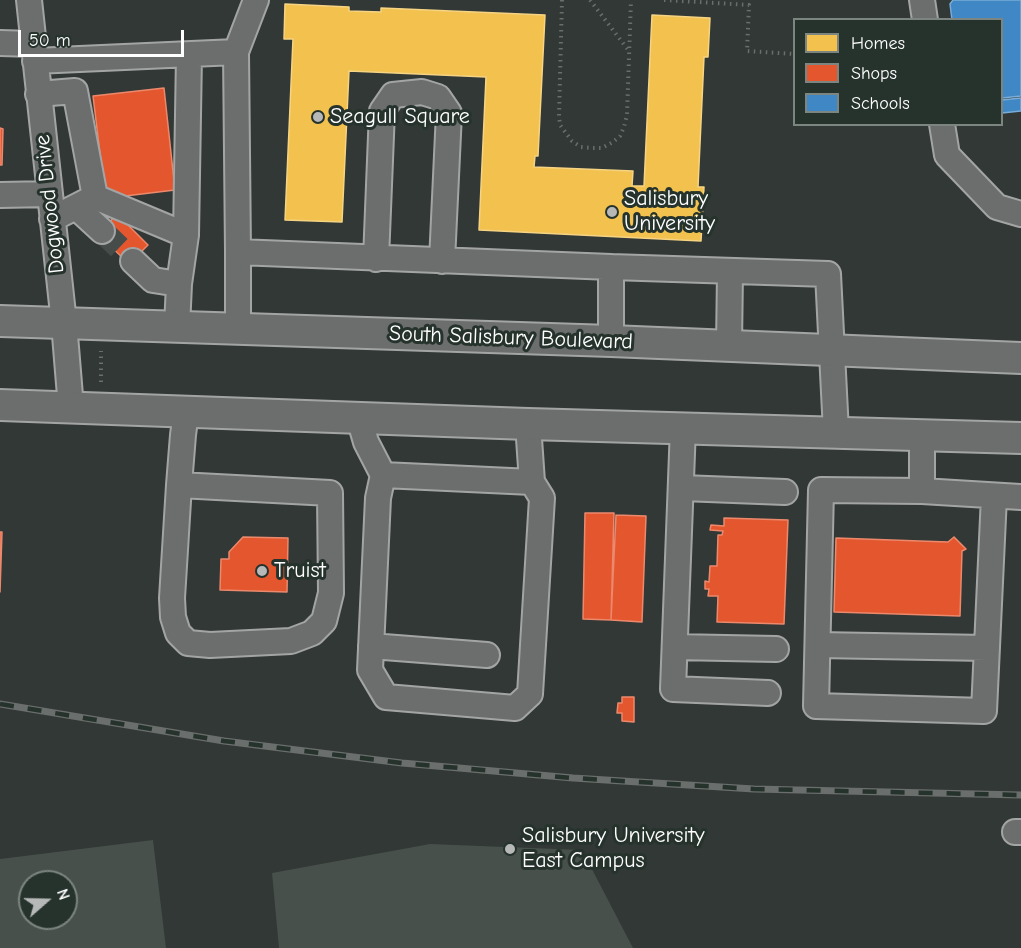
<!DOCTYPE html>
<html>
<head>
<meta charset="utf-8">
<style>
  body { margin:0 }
  #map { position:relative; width:1021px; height:948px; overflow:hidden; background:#323835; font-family:"Comic Neue",sans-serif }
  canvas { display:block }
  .legend { position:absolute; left:793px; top:18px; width:210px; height:108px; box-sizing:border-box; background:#26332d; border:2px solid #7d8581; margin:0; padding:8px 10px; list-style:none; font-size:18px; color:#fff }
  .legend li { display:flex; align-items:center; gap:12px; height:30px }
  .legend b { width:30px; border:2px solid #7d8581 }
  .north { position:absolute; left:18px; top:870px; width:60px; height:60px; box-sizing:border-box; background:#26332d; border:2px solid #7d8581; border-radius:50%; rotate:70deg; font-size:16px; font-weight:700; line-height:24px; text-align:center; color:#fff }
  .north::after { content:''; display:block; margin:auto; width:21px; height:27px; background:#b7b9b8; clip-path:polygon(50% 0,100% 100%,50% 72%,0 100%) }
  .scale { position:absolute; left:18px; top:30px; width:166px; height:27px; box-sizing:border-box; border:3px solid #fff; border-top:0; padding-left:8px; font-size:18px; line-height:21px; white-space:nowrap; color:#fff; -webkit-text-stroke:4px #26332d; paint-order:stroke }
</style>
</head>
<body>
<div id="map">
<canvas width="1021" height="948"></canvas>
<ul class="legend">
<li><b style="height:16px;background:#f2c14e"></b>Homes</li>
<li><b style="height:16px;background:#e4572e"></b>Shops</li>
<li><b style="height:16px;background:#3f88c5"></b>Schools</li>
</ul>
<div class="north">N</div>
<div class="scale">50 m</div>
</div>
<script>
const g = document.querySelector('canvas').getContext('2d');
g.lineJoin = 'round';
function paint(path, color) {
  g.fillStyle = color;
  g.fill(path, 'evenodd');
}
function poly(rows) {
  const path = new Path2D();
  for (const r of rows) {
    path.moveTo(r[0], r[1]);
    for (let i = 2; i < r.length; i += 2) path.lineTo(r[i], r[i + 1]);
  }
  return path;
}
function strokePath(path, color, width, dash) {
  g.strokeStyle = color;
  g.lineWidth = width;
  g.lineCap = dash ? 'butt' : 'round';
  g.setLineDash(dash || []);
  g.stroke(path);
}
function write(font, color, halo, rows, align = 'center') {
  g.font = font + ' "Comic Neue",sans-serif';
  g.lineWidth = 6;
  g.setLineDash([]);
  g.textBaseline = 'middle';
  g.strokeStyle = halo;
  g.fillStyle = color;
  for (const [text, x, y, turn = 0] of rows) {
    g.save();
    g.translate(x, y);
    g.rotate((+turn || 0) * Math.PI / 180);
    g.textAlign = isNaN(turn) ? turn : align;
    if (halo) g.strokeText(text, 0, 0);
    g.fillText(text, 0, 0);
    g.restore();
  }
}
paint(poly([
  [153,840,166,948,0,948,0,859],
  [30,882,66,882,66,918,30,918],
  [430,844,582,850,633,948,279,948,272,873]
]), '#47504b');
const homes = poly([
  [285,4,349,7,349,11,381,12,381,8,545,15,538,156,535,156,534,167,633,171,632,186,644,186,652,15,710,18,708,57,704,57,698,187,704,187,701,241,479,230,486,77,349,71,342,222,285,220,293,39,284,39,285,4]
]);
paint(homes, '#f2c14e');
strokePath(homes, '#f6d483', 1.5);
const shops = poly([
  [164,88,175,190,117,197,104,186,93,96,164,88],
  [0,128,3,129,2,165,0,165,0,128],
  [117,214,148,245,129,264,98,234,117,214],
  [585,513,614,513,611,620,583,619,585,513],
  [616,515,646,516,642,622,611,620,616,515],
  [724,518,788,520,784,624,717,622,718,596,708,596,709,589,705,589,705,581,709,582,710,566,717,566,718,535,722,535,723,531,710,530,711,525,724,526,724,518],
  [0,532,2,532,0,592,0,532],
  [243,537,288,538,287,592,220,590,221,559,229,559,229,552,243,537],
  [954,537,966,549,962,551,960,616,834,612,836,538,948,542,954,537],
  [622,697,634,697,634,722,622,721,622,713,617,713,618,703,622,703,622,697]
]);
paint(shops, '#e4572e');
strokePath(shops, '#ec896d', 1.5);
const schools = poly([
  [953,0,1021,0,1021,96,1002,98,1002,20,952,20,950,4,953,0],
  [1021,98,1021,111,1002,113,1002,100,1021,98]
]);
paint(schools, '#3f88c5');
strokePath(schools, '#79acd6', 1.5);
strokePath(poly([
  [102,231,133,261]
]), '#464c49', 24, [24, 12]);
const minor = poly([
  [29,0,64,323,71,408],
  [922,0,925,20],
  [0,43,34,44],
  [236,52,256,0],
  [35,61,236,52,238,252,611,267,611,341],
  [38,94,75,91,95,197,186,235],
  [942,124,947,155,997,207,1021,214],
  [0,195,50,194],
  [77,208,102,231],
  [52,219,95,197],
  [376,259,382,111,393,95,422,92,438,97,449,113,442,261],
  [133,261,153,280,179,284],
  [611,267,828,274,836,432],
  [177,327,179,284,186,235,189,55],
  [238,329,238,252],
  [729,346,730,272],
  [359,418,366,442,383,475],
  [528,424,532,482,542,498,530,694,515,708,386,697,370,670,378,498,383,475,532,482],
  [683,427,673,689,768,693],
  [179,485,330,493,331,593,324,621,312,633,291,641,210,645,188,643,178,633,173,617,172,598,179,485,183,435,186,412],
  [682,488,785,492],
  [922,491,922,434],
  [994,496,984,711,816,706,821,490,922,491,1021,497],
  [818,645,987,648],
  [371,646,487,655],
  [675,647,776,649],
  [1015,832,1021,832]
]);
const major = poly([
  [0,321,611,341,1021,358],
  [0,405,528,424,1021,438]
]);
strokePath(minor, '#a3a5a4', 28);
strokePath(major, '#a3a5a4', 34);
strokePath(poly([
  [562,0,559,116,560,125,572,141,581,147,592,148,602,148,613,142,620,136,624,127,627,115,631,0],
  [590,0,629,51],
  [664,0,749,5,747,51,794,54],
  [101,382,101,351]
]), '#6a6e6c', 4, [1.5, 4.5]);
strokePath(minor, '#6b6e6d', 24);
strokePath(major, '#6b6e6d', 30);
const rail = poly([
  [0,704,224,741,402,763,573,778,754,789,1021,795]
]);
strokePath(rail, '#6a6e6c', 7);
strokePath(rail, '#26332d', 4.5, [14]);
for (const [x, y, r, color] of [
  [318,117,6,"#b7b9b8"],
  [612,212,6,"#b7b9b8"],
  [262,571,6,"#b7b9b8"],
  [510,849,6,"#b7b9b8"]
]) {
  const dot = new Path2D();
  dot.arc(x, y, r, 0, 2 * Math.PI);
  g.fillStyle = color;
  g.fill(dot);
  strokePath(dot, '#26332d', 2);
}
write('22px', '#fff', '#26332d', [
  ["Seagull Square",330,117],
  ["Salisbury",624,199],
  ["University",624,224],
  ["Truist",274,571],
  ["Salisbury University",522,836],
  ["East Campus",522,861]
], 'left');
write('22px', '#fff', '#26332d', [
  ["Dogwood Drive",50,204,-96],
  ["South Salisbury Boulevard",511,338,2]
]);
</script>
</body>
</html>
